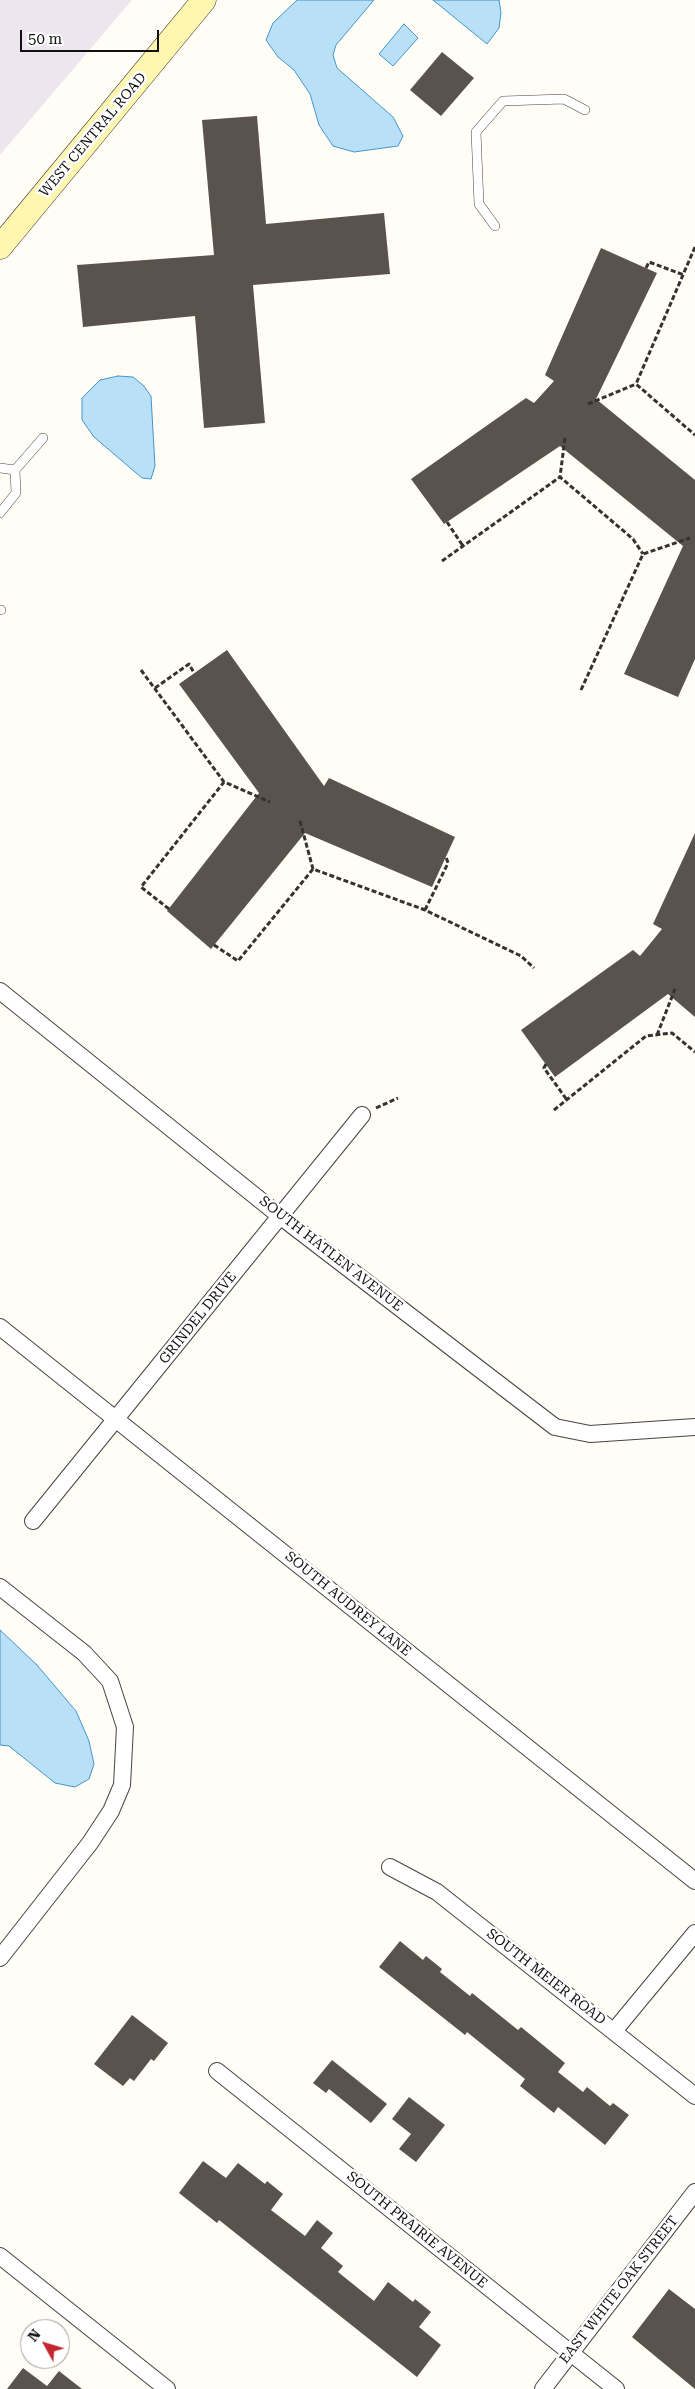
<!DOCTYPE html>
<html>
<head>
<meta charset="utf-8">
<style>
  body { margin:0 }
  #map { position:relative; width:695px; height:2389px; overflow:hidden; background:#fffdf5; font-family:"Roboto Serif",serif }
  canvas { display:block }
  .north { position:absolute; left:20px; top:2319px; width:50px; height:50px; box-sizing:border-box; background:#fff; border:1px solid #a0a0a0; border-radius:50%; rotate:309deg; font-size:14px; font-weight:700; line-height:20px; text-align:center; color:#111 }
  .north::after { content:''; display:block; margin:auto; width:18px; height:22px; background:#c4262e; clip-path:polygon(50% 0,100% 100%,50% 72%,0 100%) }
  .scale { position:absolute; left:20px; top:30px; width:139px; height:22px; box-sizing:border-box; border:2px solid #111; border-top:0; padding-left:6px; font-size:15px; line-height:18px; white-space:nowrap; color:#111; -webkit-text-stroke:4px #fff; paint-order:stroke }
</style>
</head>
<body>
<div id="map">
<canvas width="695" height="2389"></canvas>
<div class="north">N</div>
<div class="scale">50 m</div>
</div>
<script>
const g = document.querySelector('canvas').getContext('2d');
g.lineJoin = 'round';
function paint(path, color) {
  g.fillStyle = color;
  g.fill(path, 'evenodd');
}
function poly(rows) {
  const path = new Path2D();
  for (const r of rows) {
    path.moveTo(r[0], r[1]);
    for (let i = 2; i < r.length; i += 2) path.lineTo(r[i], r[i + 1]);
  }
  return path;
}
function strokePath(path, color, width, dash) {
  g.strokeStyle = color;
  g.lineWidth = width;
  g.lineCap = dash ? 'butt' : 'round';
  g.setLineDash(dash || []);
  g.stroke(path);
}
function write(font, color, halo, rows, align = 'center') {
  g.font = font + ' "Roboto Serif",serif';
  g.lineWidth = 5;
  g.setLineDash([]);
  g.textBaseline = 'middle';
  g.strokeStyle = halo;
  g.fillStyle = color;
  for (const [text, x, y, turn = 0] of rows) {
    g.save();
    g.translate(x, y);
    g.rotate((+turn || 0) * Math.PI / 180);
    g.textAlign = isNaN(turn) ? turn : align;
    if (halo) g.strokeText(text, 0, 0);
    g.fillText(text, 0, 0);
    g.restore();
  }
}
paint(poly([
  [0,0,132,0,0,155]
]), '#eee6ef');
const water = poly([
  [297,0,374,0,336,45,333,55,337,68,393,117,403,136,398,146,354,152,333,146,319,125,310,94,294,70,278,57,266,40,273,23,297,0],
  [433,0,499,0,501,13,499,28,487,44,433,0],
  [404,24,418,38,393,66,379,54,404,24],
  [118,376,133,377,143,385,151,396,155,466,151,479,142,478,94,437,82,420,82,398,100,380,118,376],
  [0,1630,37,1665,76,1711,89,1741,94,1764,89,1779,75,1787,55,1783,9,1746,0,1745,0,1630]
]);
paint(water, '#b9e0f7');
strokePath(water, '#3f96cf', 1);
paint(poly([
  [442,52,474,78,441,116,410,90],
  [257,116,266,224,384,213,390,274,253,285,265,423,204,428,195,316,83,327,77,265,214,255,202,120],
  [601,248,657,273,596,399,695,480,695,659,678,697,624,674,683,546,560,446,444,524,411,479,526,398,534,403,554,381,545,375],
  [227,650,324,786,329,778,455,837,432,887,305,833,211,949,167,911,259,793,179,684],
  [695,833,695,1017,668,994,555,1077,521,1030,633,950,640,956,662,929,653,924],
  [400,1941,423,1960,426,1956,442,1969,440,1972,470,1996,472,1993,518,2030,521,2027,565,2063,558,2072,583,2092,587,2087,610,2106,613,2103,629,2115,605,2145,558,2107,554,2113,520,2086,525,2079,467,2032,465,2035,379,1967],
  [132,2015,168,2043,154,2061,151,2059,134,2081,130,2078,123,2086,94,2064],
  [332,2060,387,2104,371,2123,329,2089,326,2093,313,2083],
  [409,2097,445,2125,416,2162,399,2149,411,2134,392,2119],
  [203,2161,226,2178,238,2163,265,2184,267,2181,283,2194,271,2210,305,2236,317,2220,333,2233,321,2248,343,2266,338,2272,374,2301,388,2282,413,2302,415,2299,431,2312,419,2327,441,2345,417,2377,219,2220,217,2223,179,2193],
  [669,2289,695,2309,695,2389,632,2337],
  [23,2368,47,2386,59,2371,82,2389,7,2389]
]), '#5a524d');
const service = poly([
  [495,226,479,204,476,132,503,101,564,99,585,110],
  [0,468,15,470],
  [0,513,16,493,15,470,43,438],
  [0,610,1,610]
]);
const minor = poly([
  [0,991,280,1216,555,1427,590,1434,695,1427],
  [0,1327,695,1881],
  [33,1521,362,1115],
  [0,1587,84,1653,110,1681,125,1727,122,1785,111,1811,90,1843,0,1958],
  [390,1867,437,1892,695,2096],
  [614,2031,695,1933],
  [217,2071,616,2389],
  [0,2256,167,2389],
  [543,2389,695,2192]
]);
const secondary = poly([
  [0,247,204,0]
]);
strokePath(service, '#444', 10);
strokePath(minor, '#444', 18);
strokePath(secondary, '#333', 25);
strokePath(poly([
  [695,247,636,384,695,435],
  [646,268,649,262,684,275],
  [588,404,636,384],
  [565,438,560,477,633,539,643,554],
  [447,522,463,546],
  [442,561,560,477],
  [141,670,224,782,270,802],
  [155,688,189,664,194,673],
  [581,690,643,554,690,538],
  [300,821,313,869],
  [169,909,141,887,224,782],
  [425,910,448,863,446,857],
  [214,945,238,961,313,869,425,910,521,956,534,968],
  [657,1035,675,989],
  [546,1064,544,1068,567,1100],
  [376,1108,398,1098],
  [554,1110,646,1036,672,1033,695,1052]
]), '#333', 3, [5, 2.5]);
strokePath(service, '#fff', 9);
strokePath(minor, '#fff', 16);
strokePath(secondary, '#fff6b0', 24);
write('14px', '#111', '#fff', [
  ["WEST CENTRAL ROAD",93,135,-50],
  ["SOUTH HATLEN AVENUE",331,1254,38],
  ["GRINDEL DRIVE",198,1318,-51],
  ["SOUTH AUDREY LANE",348,1604,39],
  ["SOUTH MEIER ROAD",546,1977,38],
  ["SOUTH PRAIRIE AVENUE",417,2230,39],
  ["EAST WHITE OAK STREET",619,2290,-52]
]);
</script>
</body>
</html>
